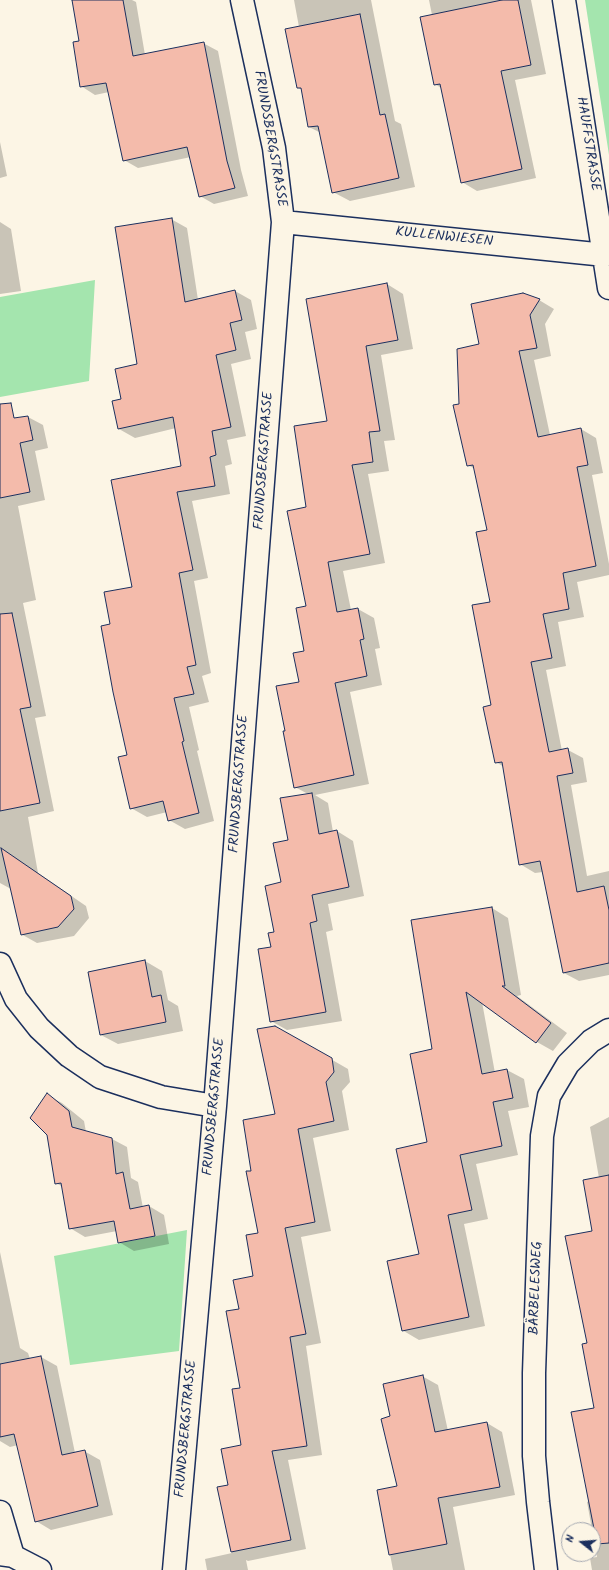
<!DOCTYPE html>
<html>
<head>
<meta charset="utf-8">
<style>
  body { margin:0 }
  #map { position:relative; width:609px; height:1570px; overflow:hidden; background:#fcf5e5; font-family:Kalam,sans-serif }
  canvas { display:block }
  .north { position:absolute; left:561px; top:1522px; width:40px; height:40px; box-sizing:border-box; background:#fcf5e5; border:1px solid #a2a6af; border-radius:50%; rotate:287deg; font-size:11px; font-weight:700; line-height:16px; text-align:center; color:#1b2f5e }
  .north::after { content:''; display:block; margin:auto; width:14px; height:18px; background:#1b2f5e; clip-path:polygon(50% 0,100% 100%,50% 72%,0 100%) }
</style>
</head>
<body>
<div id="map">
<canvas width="609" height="1570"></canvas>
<div class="north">N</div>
</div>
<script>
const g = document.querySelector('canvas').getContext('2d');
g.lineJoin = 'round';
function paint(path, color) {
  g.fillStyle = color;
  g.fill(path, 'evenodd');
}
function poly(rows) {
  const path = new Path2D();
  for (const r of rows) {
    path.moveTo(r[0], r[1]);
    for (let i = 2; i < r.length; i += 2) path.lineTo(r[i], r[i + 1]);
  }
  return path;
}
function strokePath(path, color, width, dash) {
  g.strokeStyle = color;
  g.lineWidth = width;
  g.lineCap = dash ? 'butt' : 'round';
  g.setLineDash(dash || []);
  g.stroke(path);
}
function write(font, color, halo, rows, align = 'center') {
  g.font = font + ' Kalam,sans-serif';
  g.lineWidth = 3.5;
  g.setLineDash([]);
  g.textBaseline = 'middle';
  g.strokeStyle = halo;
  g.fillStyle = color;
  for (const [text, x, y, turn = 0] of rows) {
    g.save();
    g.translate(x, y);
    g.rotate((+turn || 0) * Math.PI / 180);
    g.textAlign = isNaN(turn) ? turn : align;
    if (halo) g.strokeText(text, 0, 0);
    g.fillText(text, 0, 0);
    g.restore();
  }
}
paint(poly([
  [585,0,609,0,609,155],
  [95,280,89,381,0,397,0,297],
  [187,1230,179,1351,70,1365,54,1256]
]), '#a4e5ae');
paint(poly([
  [89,0,132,0,136,2,145,55,203,43,218,51,241,170,248,196,214,204,200,196,191,157,138,168,124,160,109,92,95,95,81,86,81,42],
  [294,0,371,0,395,121,401,124,415,187,350,201,333,192,321,133,309,127,303,90,298,88,299,27],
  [429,0,531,0,546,74,515,80,536,178,477,191,462,182,441,88,435,84,432,15],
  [0,142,7,176,0,178],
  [171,219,187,228,198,300,235,291,251,300,257,329,245,332,251,359,231,364,246,436,227,440,232,464,225,466,230,494,192,501,208,578,194,581,211,673,202,676,209,702,189,707,199,750,197,751,214,821,185,829,169,820,167,812,147,817,131,808,128,755,111,625,133,588,182,467,176,428,135,438,119,429,122,400,138,365],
  [0,222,11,229,21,291,0,294],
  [387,284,403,294,413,349,381,355,395,440,384,441,389,471,368,474,385,563,343,571,351,610,358,609,374,618,380,648,375,649,382,685,350,692,369,784,315,795,328,803,333,832,337,831,353,841,364,896,328,904,333,930,326,932,342,1021,287,1030,271,1021,272,948,276,933,289,841,308,794,295,787,287,732,300,683,306,652,308,508,328,422],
  [523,294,539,300,554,309,545,324,551,356,534,360,550,435,581,429,596,438,603,473,592,475,609,564,609,575,577,582,584,617,558,622,566,666,546,670,562,751,568,750,583,758,587,782,571,785,587,876,609,871,609,975,579,981,564,973,543,872,535,873,520,864,504,767,496,762,492,706,491,602,488,530,475,469,468,465,460,405,480,345],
  [28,417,43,425,48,448,35,451,45,500,18,506,36,600,23,603,46,716,35,718,54,811,28,817,38,873,86,906,89,918,74,936,37,943,21,934,11,889,0,883,0,423],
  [492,908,508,918,521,995,517,996,567,1033,553,1051,537,1042,482,1002,495,1073,507,1070,524,1079,529,1107,508,1111,518,1155,476,1164,488,1219,464,1224,485,1326,419,1340,402,1330,420,1255,428,1143,433,1050],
  [145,961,162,971,168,1000,178,1006,183,1031,118,1044,101,1035],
  [275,1027,348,1069,350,1082,342,1091,349,1130,313,1138,331,1231,301,1237,321,1343,306,1346,322,1455,288,1460,306,1549,248,1561,246,1560,248,1570,207,1570,205,1559,232,1553,219,1487,229,1485,242,1446,240,1310,254,1277,259,1234,252,1171,276,1115],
  [47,1095,62,1103,84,1121,86,1132,112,1139,127,1147,131,1178,138,1182,143,1208,149,1206,164,1215,169,1244,134,1251,119,1242,117,1231,85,1237,70,1228,63,1187,56,1183],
  [609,1117,609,1570,592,1570,590,1558,597,1557,587,1502,589,1501,595,1408,588,1344,593,1232,599,1178,590,1127],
  [0,1252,20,1348,28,1353,30,1359,41,1357,57,1366,75,1453,84,1451,100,1460,113,1515,51,1530,36,1521,18,1445,10,1447,0,1441],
  [422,1376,438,1385,448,1431,487,1423,502,1432,515,1495,453,1507,465,1570,393,1570,378,1491,398,1487,391,1417]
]), '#0003');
const building = poly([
  [72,0,123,0,133,56,204,42,227,161,235,188,199,197,187,147,123,161,106,83,80,87,73,42,79,41,72,0],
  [502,0,518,0,531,65,501,71,522,169,461,183,440,84,434,85,420,17,502,0],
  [360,14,380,115,385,114,399,178,332,193,318,126,308,127,301,88,297,88,285,29,360,14],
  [172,218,185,302,235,290,242,320,230,323,236,350,216,355,231,427,212,431,216,455,210,457,215,486,177,492,193,570,179,573,196,665,187,667,194,694,174,698,184,741,182,742,199,813,168,821,163,801,130,809,118,757,127,755,113,692,101,626,110,624,104,592,132,587,111,480,181,466,173,417,118,429,112,401,121,399,115,369,137,364,115,227,172,218],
  [387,283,398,340,366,346,380,431,369,432,373,462,352,465,370,554,328,562,337,612,358,608,364,639,360,640,367,676,335,683,354,775,294,788,283,731,285,731,276,686,299,682,293,653,304,651,296,608,306,606,287,511,306,507,294,426,327,421,306,299,387,283],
  [523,293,540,299,530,315,537,348,519,351,538,437,581,428,588,465,577,467,596,566,563,573,569,609,543,614,552,658,531,662,549,752,568,748,573,773,557,776,577,892,604,886,609,910,609,963,563,973,540,861,519,865,502,762,495,763,483,707,491,705,472,605,490,602,476,532,487,530,473,465,467,466,453,405,459,404,457,349,479,344,471,304,523,293],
  [11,403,14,418,28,416,33,440,20,443,30,492,0,498,0,404,11,403],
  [12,613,31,707,20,709,40,803,0,811,0,614,12,613],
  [312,793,319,834,337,830,349,887,312,895,317,921,310,923,326,1012,270,1022,258,949,271,947,268,933,274,932,265,886,281,882,273,843,288,840,280,798,312,793],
  [1,848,71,896,74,909,58,927,21,935,1,848],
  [492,907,505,986,502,986,551,1023,536,1043,466,992,482,1074,507,1069,513,1098,493,1102,502,1146,460,1155,472,1210,448,1215,469,1317,402,1331,387,1261,419,1254,396,1149,427,1142,410,1054,432,1049,411,920,492,907],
  [145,960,152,997,161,995,166,1022,100,1035,88,972,145,960],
  [275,1026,332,1058,334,1072,326,1082,334,1121,298,1129,315,1222,285,1228,306,1334,290,1337,307,1446,272,1451,291,1540,231,1552,217,1487,228,1485,221,1449,241,1445,232,1389,240,1388,226,1311,239,1309,233,1280,253,1276,246,1235,258,1233,246,1171,251,1171,243,1120,275,1114,257,1029,275,1026],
  [47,1093,69,1111,72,1127,112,1138,116,1174,123,1172,130,1209,149,1205,155,1236,118,1243,114,1221,69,1229,61,1183,55,1184,47,1135,30,1118,47,1093],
  [609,1175,609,1543,597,1544,571,1412,594,1408,582,1344,587,1343,565,1236,592,1231,583,1180,609,1175],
  [41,1356,62,1455,85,1450,98,1506,35,1522,14,1434,0,1437,0,1364,41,1356],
  [423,1375,435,1432,487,1422,500,1487,438,1498,447,1544,389,1555,377,1490,397,1486,381,1419,390,1416,383,1384,423,1375]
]);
paint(building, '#f4bbab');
strokePath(building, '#1b2f5e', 1);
const minor = poly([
  [564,0,609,288],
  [283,222,605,255],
  [0,964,16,999,39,1028,69,1056,100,1077,161,1097,215,1106],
  [0,1512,13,1556],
  [0,1554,13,1556,40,1570],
  [174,1570,215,1106,283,222,274,148,242,0],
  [546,1570,538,1502,534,1456,534,1373,542,1136,549,1096,568,1064,591,1041,609,1030]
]);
strokePath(minor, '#1b2f5e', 25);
strokePath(minor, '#fcf5e5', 22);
write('14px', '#1b2f5e', '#fcf5e5', [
  ["FRUNDSBERGSTRASSE",269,139,80],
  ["HAUFFSTRASSE",587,144,81],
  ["KULLENWIESEN",444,238,6],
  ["FRUNDSBERGSTRASSE",265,461,-86],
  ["FRUNDSBERGSTRASSE",240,784,-86],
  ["FRUNDSBERGSTRASSE",215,1107,-85],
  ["BÄRBELESWEG",537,1288,-88],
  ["FRUNDSBERGSTRASSE",187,1429,-85]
]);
</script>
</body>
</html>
